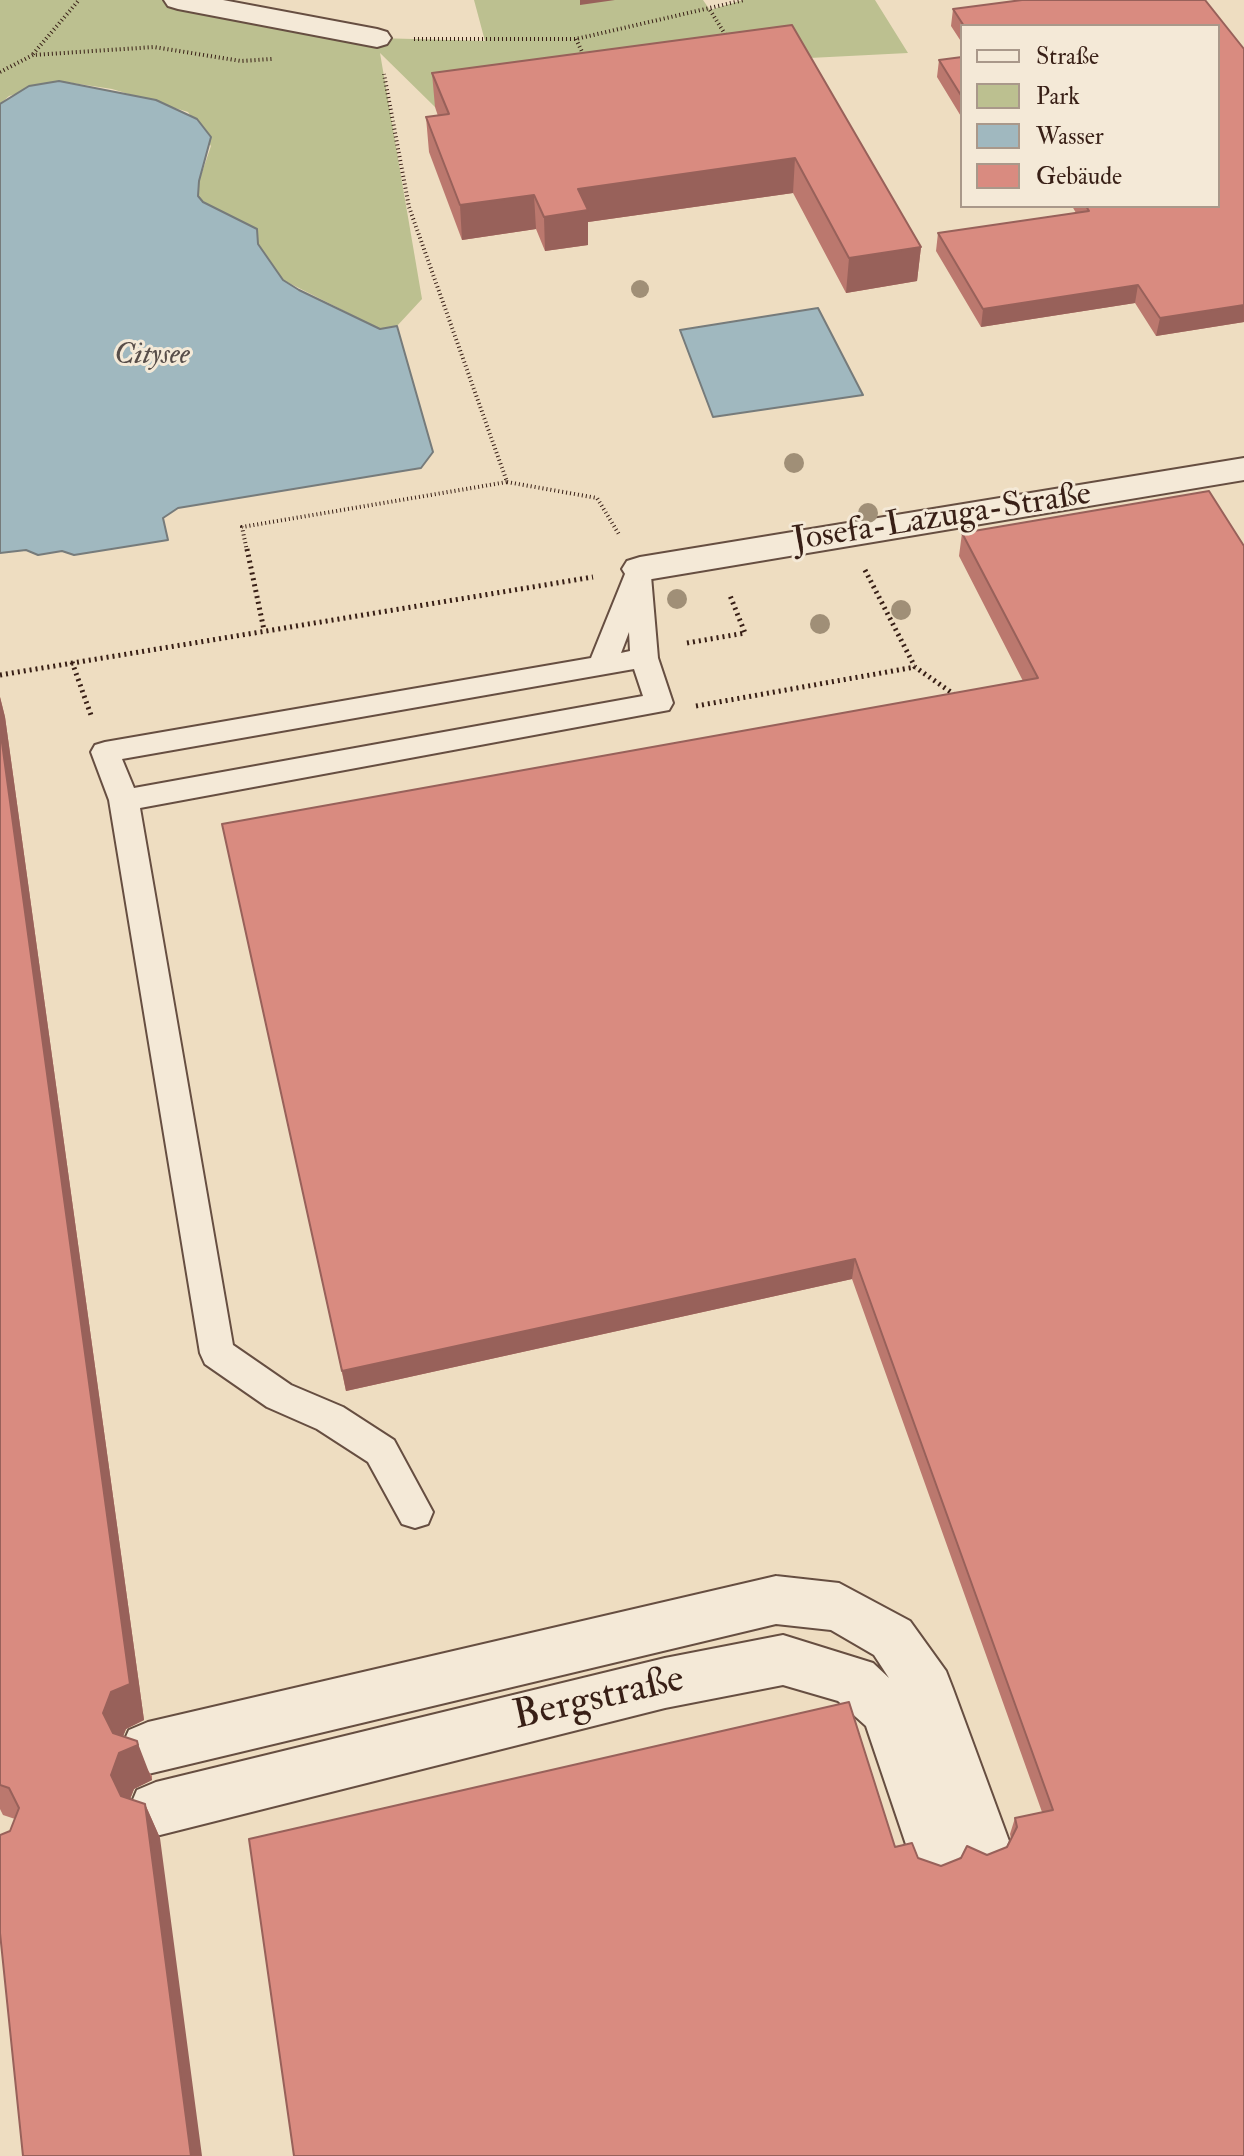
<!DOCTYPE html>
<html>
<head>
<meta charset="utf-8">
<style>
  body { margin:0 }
  #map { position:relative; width:1244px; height:2156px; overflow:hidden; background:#eeddc1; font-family:"IM FELL Double Pica",serif }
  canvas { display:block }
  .legend { position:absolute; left:960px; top:24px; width:260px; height:184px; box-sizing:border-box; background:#f4e9d7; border:2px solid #a9988a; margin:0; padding:10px 14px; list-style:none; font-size:24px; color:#381f16 }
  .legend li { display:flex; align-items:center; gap:16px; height:40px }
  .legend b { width:40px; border:2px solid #a9988a }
</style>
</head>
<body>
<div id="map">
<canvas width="1244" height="2156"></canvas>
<ul class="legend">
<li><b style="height:10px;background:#f4e9d7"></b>Straße</li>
<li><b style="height:22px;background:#bcc090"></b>Park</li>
<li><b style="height:22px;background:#a0b8bf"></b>Wasser</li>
<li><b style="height:22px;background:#d98b80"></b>Gebäude</li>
</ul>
</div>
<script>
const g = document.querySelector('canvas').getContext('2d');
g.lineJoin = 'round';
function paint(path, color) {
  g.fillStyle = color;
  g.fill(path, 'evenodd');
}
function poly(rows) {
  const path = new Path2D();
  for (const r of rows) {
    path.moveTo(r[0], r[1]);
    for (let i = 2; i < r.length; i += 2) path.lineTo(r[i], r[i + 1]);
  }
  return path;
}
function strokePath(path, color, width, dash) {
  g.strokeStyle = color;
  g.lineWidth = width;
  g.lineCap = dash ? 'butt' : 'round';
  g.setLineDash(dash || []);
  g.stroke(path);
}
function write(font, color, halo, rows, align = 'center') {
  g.font = font + ' "IM FELL Double Pica",serif';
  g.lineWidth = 6;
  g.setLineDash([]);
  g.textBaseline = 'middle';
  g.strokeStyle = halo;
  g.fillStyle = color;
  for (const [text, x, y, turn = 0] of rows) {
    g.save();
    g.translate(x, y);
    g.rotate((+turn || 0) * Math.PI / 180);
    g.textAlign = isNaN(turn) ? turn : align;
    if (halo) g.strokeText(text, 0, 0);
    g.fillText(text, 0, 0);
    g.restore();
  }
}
paint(poly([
  [0,0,178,0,377,38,485,41,474,0,703,0,710,10,743,0,875,0,908,53,790,59,435,107,380,53,422,299,397,326,380,329,283,280,258,244,257,229,203,202,198,196,199,181,211,146,188,112,112,89,59,81,9,96,0,104]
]), '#bcc090');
const water = poly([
  [59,81,156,100,197,119,211,137,199,181,198,196,203,202,257,229,258,244,283,280,299,290,380,329,397,326,433,452,421,468,178,508,163,518,168,540,74,555,62,551,38,555,26,550,0,553,0,104,29,86,59,81],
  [818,308,863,395,713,417,680,330,818,308]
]);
paint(water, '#a0b8bf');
strokePath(water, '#767b7b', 2);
const service = poly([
  [640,560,649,563,653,569,651,576,658,658,673,703,669,710,140,808,233,1345,291,1385,343,1407,394,1440,433,1512,428,1524,415,1528,402,1524,368,1462,317,1429,267,1407,205,1364,200,1353,109,800,91,752,95,745,105,742,591,658,627,569,631,563,640,560],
  [629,632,630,651,621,653,629,632],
  [634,669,643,696,134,788,122,759,634,669]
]);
const minor = poly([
  [164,0,223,0,377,29,387,32,391,38,387,44,377,47,178,9,168,6,164,0],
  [1244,458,1244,480,640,581,627,577,622,569,627,561,640,557,1244,458],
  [776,1576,839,1583,910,1621,946,1671,953,1689,1009,1841,1000,1860,981,1868,960,1857,955,1871,935,1879,915,1871,866,1726,838,1701,783,1685,665,1708,156,1836,137,1828,129,1809,137,1790,156,1782,665,1658,783,1635,873,1663,889,1678,874,1655,831,1630,776,1624,148,1774,129,1766,121,1748,129,1730,148,1722,776,1576]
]);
strokePath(service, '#664e41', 4);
strokePath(minor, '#664e41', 4);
strokePath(poly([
  [710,10,728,39],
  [414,39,576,39,744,0],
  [576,39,584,56],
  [33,54,79,0],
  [0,72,33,55,154,47,241,61,272,59],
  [507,482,597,498,620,536],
  [247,551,242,527,507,482,409,207,384,74]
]), '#381f16', 4, [1, 3]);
strokePath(poly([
  [247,549,264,630],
  [865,570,915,667,955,695],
  [687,643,745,633,729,593],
  [72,662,92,718],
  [0,675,593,577],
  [696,706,915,667]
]), '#381f16', 5, [2, 4]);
paint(service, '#f4e9d7');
paint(minor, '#f4e9d7');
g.fillStyle = '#a08f77';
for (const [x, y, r] of [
  [640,289,9],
  [794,463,10],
  [868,513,10],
  [677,599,10],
  [901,610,10],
  [820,624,10]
]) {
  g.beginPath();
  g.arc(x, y, r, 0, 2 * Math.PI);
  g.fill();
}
paint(poly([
  [1022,0,1205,0,1244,49,1244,322,1156,336,1135,303,981,327,936,251,938,233,1076,213,1072,206,1218,206,1218,26,962,26,962,43,951,26,953,9],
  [792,25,921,247,917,281,846,293,793,193,588,222,588,245,545,251,536,229,462,240,429,152,426,117,438,116,435,107,432,73],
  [962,57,962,118,937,77,939,60],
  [1209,491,1244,2156,895,1847,918,1858,941,1866,987,1855,1007,1847,1011,1839,1010,1834,1015,1818,1042,1812,852,1279,346,1391,222,824,1023,681,959,556,962,533],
  [0,697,5,717,144,1720,126,1729,123,1736,152,1776,152,1780,134,1789,130,1799,145,1804,160,1838,15,1819,3,1815,0,1809]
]), '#bb786e');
paint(poly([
  [580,0,615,0,580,5],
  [795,158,793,193,588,222,588,245,545,251,544,217,578,189],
  [534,195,536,229,462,240,460,205],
  [921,247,917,281,846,293,849,258],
  [1138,285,1135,303,981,327,983,309],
  [1244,305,1244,322,1156,336,1160,318],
  [0,697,5,717,144,1720,126,1729,118,1749,103,1713,0,728],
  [855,1259,852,1279,346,1391,342,1371],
  [137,1741,152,1780,134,1789,126,1810,111,1775,119,1753],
  [145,1804,160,1838,202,2156,191,2156]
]), '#98615a');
const building = poly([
  [1022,0,1205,0,1244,49,1244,305,1160,318,1138,285,983,309,938,233,1089,211,1086,206,1218,206,1218,26,964,26,953,9,1022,0],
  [792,25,921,247,849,258,795,158,578,189,588,210,544,217,534,195,460,205,426,117,449,114,432,73,792,25],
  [962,57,962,97,939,60,962,57],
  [1209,491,1244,546,1244,2156,294,2156,249,1839,849,1702,895,1847,912,1843,918,1858,941,1866,961,1858,967,1846,987,1855,1007,1847,1017,1827,1015,1818,1053,1810,855,1259,342,1371,222,824,1038,678,962,533,1209,491],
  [0,728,130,1684,111,1692,103,1713,113,1733,137,1741,138,1745,119,1753,111,1775,121,1796,145,1804,191,2156,23,2156,0,1933,0,1835,10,1831,19,1808,9,1788,0,1785,0,728]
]);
paint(building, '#d98b80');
strokePath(building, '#98615a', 2);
write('italic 30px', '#574d49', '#f4e9d7', [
  ["Citysee",152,357]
]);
write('34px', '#381f16', '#f4e9d7', [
  ["Josefa-Lazuga-Straße",942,519,-9]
]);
write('40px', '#381f16', '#f4e9d7', [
  ["Bergstraße",599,1700,-13]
]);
</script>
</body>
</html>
